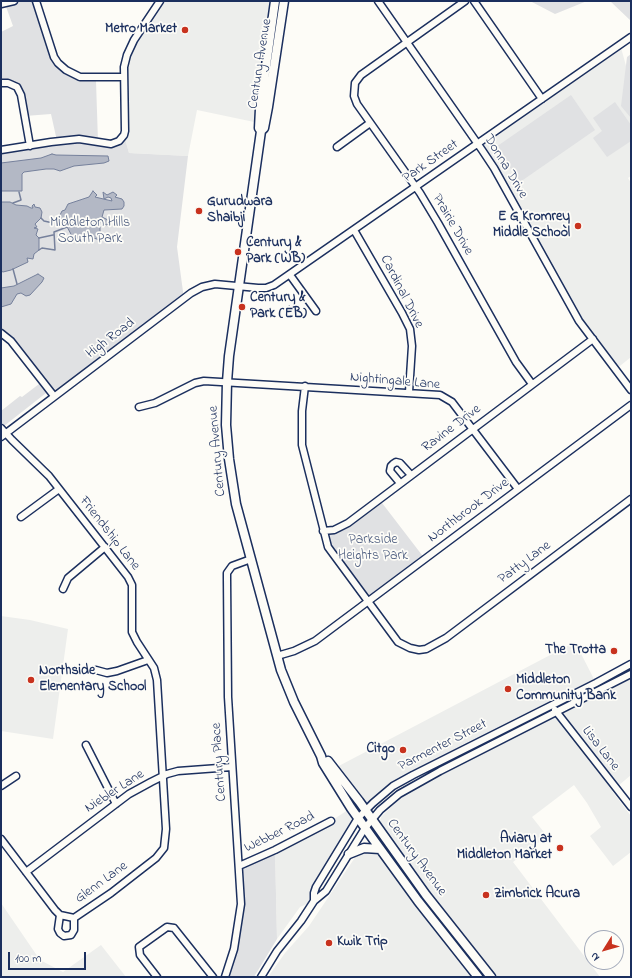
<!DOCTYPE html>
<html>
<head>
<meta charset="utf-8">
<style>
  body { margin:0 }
  #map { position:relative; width:632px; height:978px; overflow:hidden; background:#fdfcf7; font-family:"Indie Flower",sans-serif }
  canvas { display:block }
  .frame { position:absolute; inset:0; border:2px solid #1b2f5e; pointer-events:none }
  .north { position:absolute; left:584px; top:930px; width:40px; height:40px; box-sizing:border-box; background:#fdfcf7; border:1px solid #a3aaba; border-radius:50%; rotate:233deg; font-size:11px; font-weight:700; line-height:16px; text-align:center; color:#1b2f5e }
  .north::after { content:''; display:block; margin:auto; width:14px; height:18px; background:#c8321e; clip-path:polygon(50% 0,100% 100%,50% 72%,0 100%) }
  .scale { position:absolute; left:8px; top:952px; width:78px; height:18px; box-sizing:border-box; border:2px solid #1b2f5e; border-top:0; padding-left:5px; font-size:12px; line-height:14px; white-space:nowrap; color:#1b2f5e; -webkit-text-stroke:3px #fdfcf7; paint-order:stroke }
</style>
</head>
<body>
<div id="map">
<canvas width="632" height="978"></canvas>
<div class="frame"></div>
<div class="north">N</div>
<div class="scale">100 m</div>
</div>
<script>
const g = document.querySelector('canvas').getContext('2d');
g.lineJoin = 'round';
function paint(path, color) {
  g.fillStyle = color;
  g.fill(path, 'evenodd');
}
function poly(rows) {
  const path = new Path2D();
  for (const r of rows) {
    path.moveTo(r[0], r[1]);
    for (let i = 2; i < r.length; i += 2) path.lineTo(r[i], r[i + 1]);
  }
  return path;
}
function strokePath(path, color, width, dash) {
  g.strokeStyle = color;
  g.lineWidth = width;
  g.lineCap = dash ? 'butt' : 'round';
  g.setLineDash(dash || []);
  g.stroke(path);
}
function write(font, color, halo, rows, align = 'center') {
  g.font = font + ' "Indie Flower",sans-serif';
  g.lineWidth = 3.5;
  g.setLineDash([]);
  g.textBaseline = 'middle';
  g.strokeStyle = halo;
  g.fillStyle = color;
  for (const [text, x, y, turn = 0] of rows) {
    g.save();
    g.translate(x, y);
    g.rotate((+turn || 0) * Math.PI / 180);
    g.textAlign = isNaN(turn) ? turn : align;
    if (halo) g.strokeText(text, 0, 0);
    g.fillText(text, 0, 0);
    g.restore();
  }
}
paint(poly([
  [160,1,275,1,259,123,197,110,188,156,129,153,124,135,127,55],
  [620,44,631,84,631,176,628,178,631,183,631,357,615,370,593,339,478,144],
  [1,616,30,620,68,629,53,739,1,731],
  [575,642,596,683,409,777,365,810,333,769],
  [631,678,631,775,612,791,631,816,631,852,613,866,590,836,601,827,587,803,574,785,532,817,547,836,513,862,600,977,496,977,423,884,381,826,380,821,381,817,396,802,418,786],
  [351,808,358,818,316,887,314,901,300,907,277,939,275,850,331,821],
  [361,851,376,852,379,854,407,894,473,977,268,977,285,953,309,926,356,856],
  [1,903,40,960,63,972,101,945,126,977,1,977]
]), '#edeeec');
paint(poly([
  [4,1,33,1,51,53,78,79,96,81,98,142,111,144,124,135,129,153,188,156,177,247,184,299,54,396,1,333,1,150,57,141,51,114,25,116,17,87,1,83,1,32,13,26],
  [530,1,587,1,555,14],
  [610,1,631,1,631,21],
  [631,54,631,118,621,106,627,57],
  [571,95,595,130,520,182,496,147],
  [615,102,631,125,631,141,607,157,593,138,602,131,593,118],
  [39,384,46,393,4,426,1,423,1,411,20,396,22,397],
  [379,499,425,559,369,602,338,562,323,531,334,530],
  [275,850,277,939,254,977,225,977,238,926,239,866]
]), '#e0e1e3');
const water = poly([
  [52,154,56,155,108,156,109,161,104,163,74,166,60,171,54,169,46,169,24,172,22,174,22,191,1,191,1,163,41,158,52,154],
  [93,191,97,195,95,197,112,201,111,198,108,197,104,199,103,192,107,195,113,192,117,195,115,197,122,199,124,202,124,206,122,209,104,210,102,217,110,221,107,225,104,224,100,227,100,240,87,236,82,240,81,243,73,238,65,223,62,221,59,217,62,211,65,210,68,204,89,197,93,191],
  [1,202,10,202,16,205,27,206,31,208,33,208,32,206,34,204,35,207,40,208,42,212,41,218,35,224,37,227,34,228,38,229,36,235,39,238,39,250,34,254,33,259,27,258,28,262,11,270,3,272,1,271,1,202],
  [38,274,44,278,42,282,30,295,26,296,21,293,17,294,11,304,1,307,1,288,14,286,38,274]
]);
paint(water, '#b3b8c5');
strokePath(water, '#76819c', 1);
strokePath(poly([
  [13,203,21,200,19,192],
  [41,218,44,221,53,223,60,218],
  [39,238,53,235],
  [39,250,42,248,55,250,54,232,67,227],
  [13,269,17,284]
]), '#76819c', 1.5);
const minor = poly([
  [36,1,54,57,58,63,66,70,80,77,124,77],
  [378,1,482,150,494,168,579,321,631,390],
  [465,1,361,75,355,83,354,96,357,104,420,193,438,223,516,362,532,384],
  [474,1,542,99],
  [1,4,14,1],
  [1,83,8,83,17,87,21,95,30,146],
  [337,147,370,123],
  [1,150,51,142,79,139,111,144,119,141,124,135,125,131,124,67,127,55,134,40,160,1],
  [354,230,402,313,410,329,412,346,409,392],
  [290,275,316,311],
  [1,333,11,341,54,396],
  [305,386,302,411,302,445,328,547,398,642,410,648,419,650,426,649,446,638,631,499],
  [139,407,155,403,195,383,204,381,440,395,452,402,518,489],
  [1,428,12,440,49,476,128,577,132,585,132,632,137,642,154,668,157,680,166,829,164,848,156,858,111,893,74,918],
  [1,437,191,293,202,287,215,284,258,288,266,288,274,285,631,37],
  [400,483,390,471,391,466,393,464,396,462,400,463,411,475],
  [21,517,59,489],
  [323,531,334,530,348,523,593,339],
  [63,589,68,578,105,547],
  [277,656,294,651,315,641,631,405],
  [96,670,107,673,117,671,148,660],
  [555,710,631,807],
  [86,745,116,804],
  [1,786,16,776],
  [1,839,55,910,60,915,74,918],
  [239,866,275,850,331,821],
  [26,872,129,794,151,782,167,774,178,771,232,767],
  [314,901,314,893,316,887,358,818,373,803,393,786,413,775,596,683,631,664],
  [60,915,58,929,60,933,64,936,71,935,74,930,74,918],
  [157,977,140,955,139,947,167,927,174,928,213,977],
  [225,977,234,949,241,904,228,697,227,578,227,573,232,566,251,559],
  [261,977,277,951,301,921,314,901,326,891,365,828,380,810,399,794,440,771,631,674]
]);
const major = poly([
  [284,1,268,107,264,128,261,131,229,356,227,382,226,425,229,459,236,504,281,670,294,702,321,756,323,763,351,808,373,839,418,901,478,977],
  [261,131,259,128,260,109,275,1],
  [328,761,359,801,426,895,491,977],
  [349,854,364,848,380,849]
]);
strokePath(minor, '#1b2f5e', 9);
strokePath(major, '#1b2f5e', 11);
strokePath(minor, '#fdfcf7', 6);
strokePath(major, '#fdfcf7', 8);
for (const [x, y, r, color] of [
  [185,30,4,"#c8321e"],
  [199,211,4,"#c8321e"],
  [578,226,4,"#c8321e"],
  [238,252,4,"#c8321e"],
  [242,307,4,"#c8321e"],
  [614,651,4,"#c8321e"],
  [31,680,4,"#c8321e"],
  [508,689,4,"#c8321e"],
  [403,750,4,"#c8321e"],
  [560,848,4,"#c8321e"],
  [486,895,4,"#c8321e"],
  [329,943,4,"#c8321e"]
]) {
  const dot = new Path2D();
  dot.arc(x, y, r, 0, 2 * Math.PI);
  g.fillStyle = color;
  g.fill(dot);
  strokePath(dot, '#fdfcf7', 1.5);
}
write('bold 14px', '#1b2f5e', '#fdfcf7', [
  ["Metro Market",177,30,"right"],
  ["Gurudwara",207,203],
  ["Shaibji",207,219],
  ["E G Kromrey",570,218,"right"],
  ["Middle School",570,234,"right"],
  ["Century &",246,244],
  ["Park (WB)",246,260],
  ["Century &",250,299],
  ["Park (EB)",250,315],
  ["The Trotta",606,651,"right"],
  ["Northside",39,672],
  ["Elementary School",39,688],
  ["Middleton",516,681],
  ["Community Bank",516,697],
  ["Citgo",395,750,"right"],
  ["Aviary at",552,840,"right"],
  ["Middleton Market",552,856,"right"],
  ["Zimbrick Acura",494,895],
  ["Kwik Trip",337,943]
], 'left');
write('14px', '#1b2f5e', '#fdfcf7', [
  ["Century Avenue",261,64,-81],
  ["Park Street",431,162,-35],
  ["Donna Drive",505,167,59],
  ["Prairie Drive",452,225,60],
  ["Cardinal Drive",401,292,63],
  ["High Road",111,339,-37],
  ["Nightingale Lane",395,382,5],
  ["Ravine Drive",452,429,-37],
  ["Century Avenue",218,451,-95],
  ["Northbrook Drive",469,511,-37],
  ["Friendship Lane",109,534,52],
  ["Patty Lane",525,563,-37],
  ["Parmenter Street",443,746,-27],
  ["Lisa Lane",600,749,52],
  ["Century Place",220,762,-94],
  ["Niebler Lane",115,792,-33],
  ["Webber Road",280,833,-26],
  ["Century Avenue",416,858,54],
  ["Glenn Lane",102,883,-36]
]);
write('14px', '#4c5c7f', '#fdfcf7', [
  ["Middleton Hills",90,224],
  ["South Park",90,240],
  ["Parkside",373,541],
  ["Heights Park",373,557]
]);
</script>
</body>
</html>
